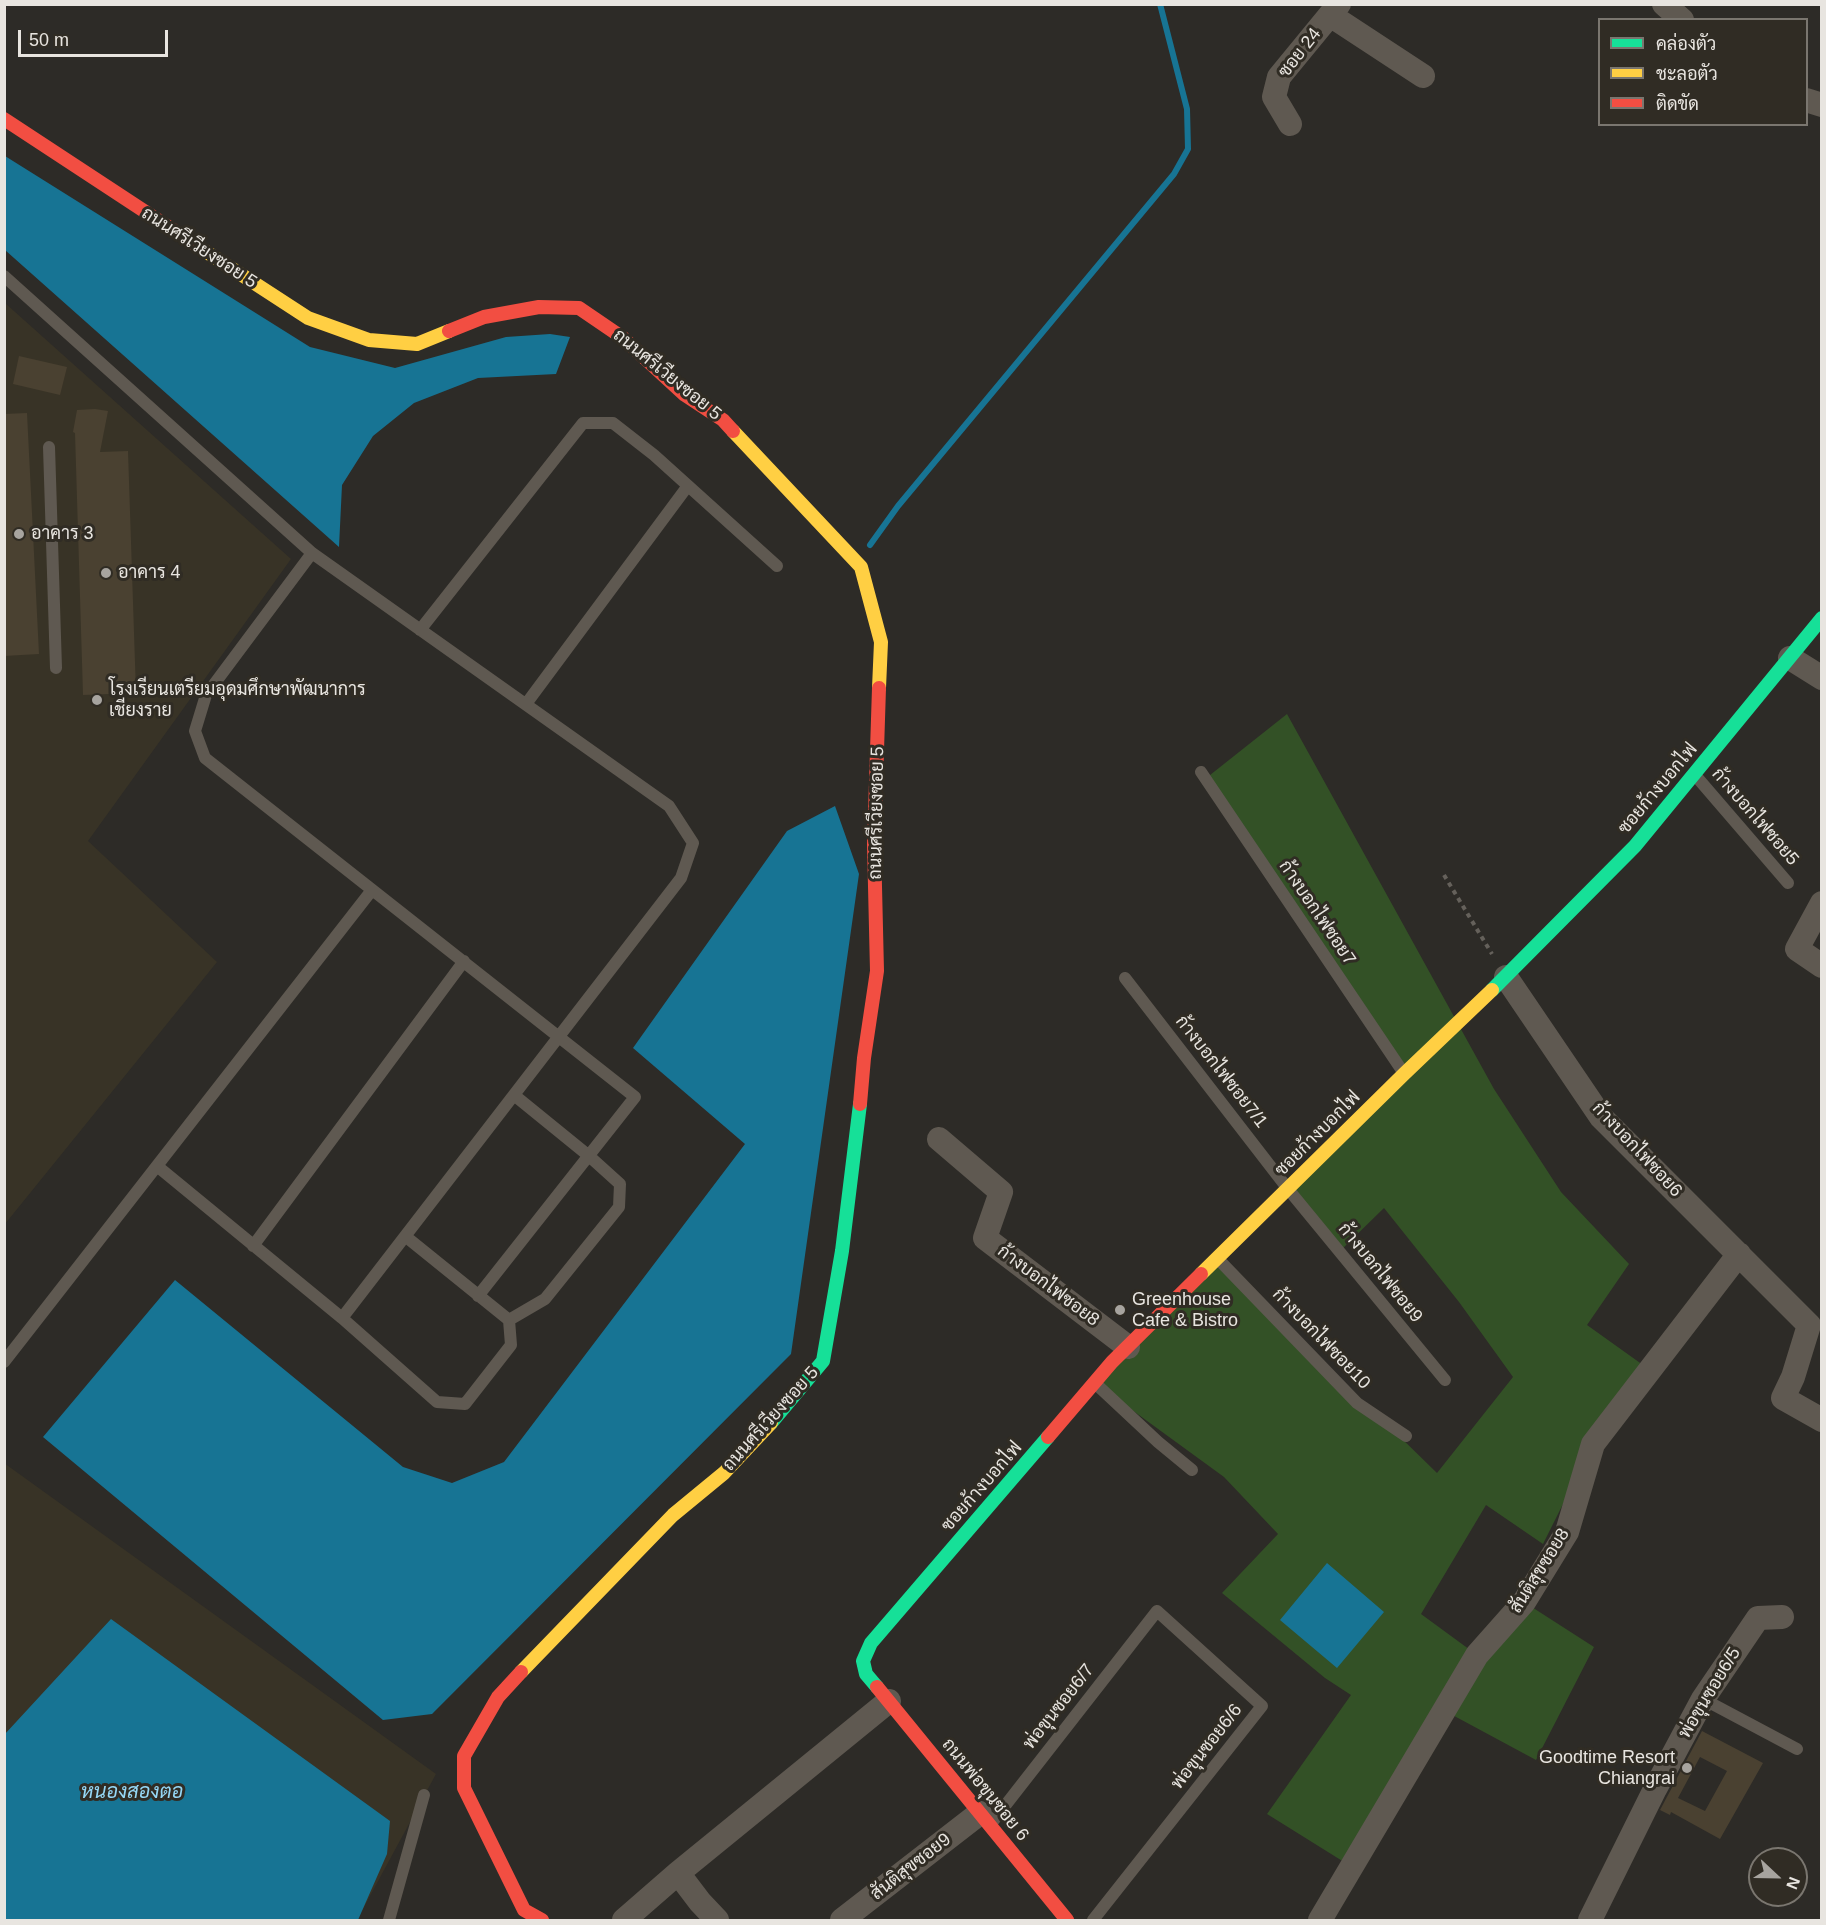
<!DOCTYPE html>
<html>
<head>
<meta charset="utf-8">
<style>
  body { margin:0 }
  #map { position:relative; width:1826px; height:1925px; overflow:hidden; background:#2d2b27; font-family:Arial,Sarabun,sans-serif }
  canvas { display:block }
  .frame { position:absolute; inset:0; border:6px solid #e8e5e0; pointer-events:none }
  .legend { position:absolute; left:1598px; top:18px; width:210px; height:108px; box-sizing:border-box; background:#302c24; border:2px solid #7a766f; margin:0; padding:8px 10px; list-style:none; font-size:18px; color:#e8e5e0 }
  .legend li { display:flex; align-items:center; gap:12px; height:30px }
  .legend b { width:30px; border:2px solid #7a766f }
  .north { position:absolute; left:1748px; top:1847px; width:60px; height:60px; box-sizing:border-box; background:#302c24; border:2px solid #7a766f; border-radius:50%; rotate:112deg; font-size:16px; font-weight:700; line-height:24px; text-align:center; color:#e8e5e0 }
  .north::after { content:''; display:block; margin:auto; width:21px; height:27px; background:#a7a49f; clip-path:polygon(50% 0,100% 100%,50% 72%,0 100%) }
  .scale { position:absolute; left:18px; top:30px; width:150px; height:27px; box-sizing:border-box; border:3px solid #e8e5e0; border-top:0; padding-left:8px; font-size:18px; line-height:21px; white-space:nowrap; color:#e8e5e0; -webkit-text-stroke:4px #302c24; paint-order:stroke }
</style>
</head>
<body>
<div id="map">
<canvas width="1826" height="1925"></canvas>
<div class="frame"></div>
<ul class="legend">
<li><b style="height:8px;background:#16e098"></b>คล่องตัว</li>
<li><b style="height:8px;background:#ffcf43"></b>ชะลอตัว</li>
<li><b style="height:8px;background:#f24e42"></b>ติดขัด</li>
</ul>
<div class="north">N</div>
<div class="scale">50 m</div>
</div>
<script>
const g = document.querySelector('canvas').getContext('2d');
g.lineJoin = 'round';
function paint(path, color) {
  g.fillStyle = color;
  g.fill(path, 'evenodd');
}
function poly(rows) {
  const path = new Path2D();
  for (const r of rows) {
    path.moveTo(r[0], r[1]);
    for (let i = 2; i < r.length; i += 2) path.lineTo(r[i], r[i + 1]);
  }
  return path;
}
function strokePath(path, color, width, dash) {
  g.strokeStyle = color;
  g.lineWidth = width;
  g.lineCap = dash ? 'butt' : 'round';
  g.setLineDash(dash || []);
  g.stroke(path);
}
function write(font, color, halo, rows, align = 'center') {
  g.font = font + ' Arial,Sarabun,sans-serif';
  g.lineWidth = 6;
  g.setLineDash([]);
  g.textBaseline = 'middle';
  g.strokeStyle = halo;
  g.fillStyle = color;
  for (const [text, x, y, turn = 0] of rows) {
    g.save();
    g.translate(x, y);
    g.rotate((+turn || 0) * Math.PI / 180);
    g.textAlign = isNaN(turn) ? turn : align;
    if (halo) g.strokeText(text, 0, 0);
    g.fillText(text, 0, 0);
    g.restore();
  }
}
paint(poly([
  [5,303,291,559,88,841,217,962,5,1224],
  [4,1463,436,1774,357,1920,5,1920]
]), '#383326');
paint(poly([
  [1287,714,1494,1089,1561,1192,1629,1264,1587,1325,1650,1370,1593,1444,1543,1544,1486,1505,1421,1614,1477,1655,1524,1602,1594,1647,1536,1760,1445,1711,1352,1867,1267,1814,1351,1695,1325,1678,1222,1593,1278,1534,1224,1477,1095,1383,1217,1258,1437,1473,1513,1377,1459,1302,1384,1208,1339,1252,1288,1189,1404,1074,1205,779]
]), '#335126');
paint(poly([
  [5,156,310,347,395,368,506,337,550,334,570,337,556,374,478,378,414,403,373,436,342,485,339,547,5,250],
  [835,806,859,874,791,1354,432,1714,383,1720,43,1437,175,1280,403,1467,452,1483,504,1462,745,1144,633,1048,787,831],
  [1327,1563,1384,1612,1337,1668,1280,1620],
  [111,1619,390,1821,387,1854,358,1920,5,1920,5,1734]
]), '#177494');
strokePath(poly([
  [870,545,898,506,1174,174,1188,149,1187,109,1160,4]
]), '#177494', 6);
paint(poly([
  [19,356,67,367,60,395,13,384],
  [95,409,108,411,100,452,128,451,136,693,83,695,75,433,73,432,77,410],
  [27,413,39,654,4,656,4,414],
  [1702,1731,1763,1763,1720,1839,1671,1812,1670,1815,1660,1810],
  [1700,1757,1727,1771,1705,1811,1678,1798]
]), '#4a4131');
strokePath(poly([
  [1444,875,1492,954]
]), '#65615b', 4, [4.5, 4.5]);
strokePath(poly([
  [4,276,312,553,669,806,693,843,681,878,342,1318],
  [49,447,56,668],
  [312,553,206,695,195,731,205,758,635,1097,478,1296],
  [420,630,583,423,613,423,654,455,777,566],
  [526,704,687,487],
  [1201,772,1403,1072],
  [1695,775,1788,883],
  [1125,978,1288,1189,1445,1380],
  [157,1166,342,1318,437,1402,465,1404,511,1345,509,1320,405,1236],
  [253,1246,464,961],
  [1218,1259,1357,1403,1406,1436],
  [509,1320,545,1299,619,1207,620,1184,589,1156,514,1095],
  [4,1362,372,890],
  [1096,1384,1158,1442,1192,1470],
  [1703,1699,1797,1749],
  [990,1825,1157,1611,1262,1706,1093,1920],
  [389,1920,424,1795]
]), '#5f5951', 12);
strokePath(poly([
  [1664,4,1682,20],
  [1330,15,1423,76],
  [1806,100,1822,105],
  [1290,124,1274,97,1279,77,1339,4],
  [1790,658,1822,678],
  [1822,903,1797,949,1822,966],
  [1506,977,1601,1117,1809,1325,1793,1377,1783,1398,1822,1420],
  [939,1139,1001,1192,985,1238,1128,1347],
  [678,1873,700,1902,717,1920],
  [624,1920,678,1873,889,1701],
  [842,1920,980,1813],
  [1320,1920,1477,1655,1524,1602,1567,1532,1593,1444,1739,1254],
  [1590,1920,1655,1789,1703,1699,1758,1618,1782,1617]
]), '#5f5951', 24);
strokePath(poly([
  [1492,990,1635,846,1822,618],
  [771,1423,823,1361,842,1251,860,1104],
  [877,1687,866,1674,863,1661,871,1643,1048,1437]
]), '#16e098', 14);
strokePath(poly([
  [205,251,308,318,369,340,417,344,449,331],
  [733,431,861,567,881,642,879,688],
  [1201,1274,1404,1074,1492,990],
  [521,1672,673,1515,724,1473,771,1423]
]), '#ffcf43', 14);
strokePath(poly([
  [4,119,205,251],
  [449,331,484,317,539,307,579,308,623,338,685,395,723,420,733,431],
  [860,1104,864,1058,877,971,874,844,879,688],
  [1048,1437,1112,1362,1201,1274],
  [521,1672,498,1697,464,1756,464,1788,524,1910,542,1920],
  [877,1687,1067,1920]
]), '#f24e42', 14);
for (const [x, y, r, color] of [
  [19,534,6,"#a7a49f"],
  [106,573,6,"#a7a49f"],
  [97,700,6,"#a7a49f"],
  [1120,1310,6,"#a7a49f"],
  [1687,1768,6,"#a7a49f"]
]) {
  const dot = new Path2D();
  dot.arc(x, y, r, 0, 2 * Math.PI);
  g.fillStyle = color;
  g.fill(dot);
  strokePath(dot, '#302c24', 2);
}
write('18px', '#e8e5e0', '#302c24', [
  ["ซอย 24",1300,53,-52],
  ["ถนนศรีเวียงซอย 5",199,248,33],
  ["ถนนศรีเวียงซอย 5",667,375,39],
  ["ซอยก้างบอกไฟ",1658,789,-50],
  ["ถนนศรีเวียงซอย 5",877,813,-89],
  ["ก้างบอกไฟซอย5",1755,817,49],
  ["ก้างบอกไฟซอย7",1317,913,56],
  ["ก้างบอกไฟซอย7/1",1221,1072,52],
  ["ซอยก้างบอกไฟ",1318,1134,-45],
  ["ก้างบอกไฟซอย6",1637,1150,47],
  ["ก้างบอกไฟซอย9",1380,1273,51],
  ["ก้างบอกไฟซอย8",1048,1286,37],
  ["ก้างบอกไฟซอย10",1321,1339,46],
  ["ถนนศรีเวียงซอย 5",771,1419,-48],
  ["ซอยก้างบอกไฟ",982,1487,-49],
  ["สันติสุขซอย8",1540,1571,-58],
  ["พ่อขุนซอย6/5",1710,1693,-59],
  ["พ่อขุนซอย6/7",1059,1707,-52],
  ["พ่อขุนซอย6/6",1207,1747,-52],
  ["ถนนพ่อขุนซอย 6",985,1790,51],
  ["สันติสุขซอย9",911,1867,-38]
]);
write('18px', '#e8e5e0', '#302c24', [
  ["อาคาร 3",31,534],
  ["อาคาร 4",118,573],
  ["โรงเรียนเตรียมอุดมศึกษาพัฒนาการ",109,690],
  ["เชียงราย",109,711],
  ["Greenhouse",1132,1300],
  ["Cafe & Bistro",1132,1321],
  ["Goodtime Resort",1675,1758,"right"],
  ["Chiangrai",1675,1779,"right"]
], 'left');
write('italic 20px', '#95d7f5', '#302c24', [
  ["หนองสองตอ",132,1792]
]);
</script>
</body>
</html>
